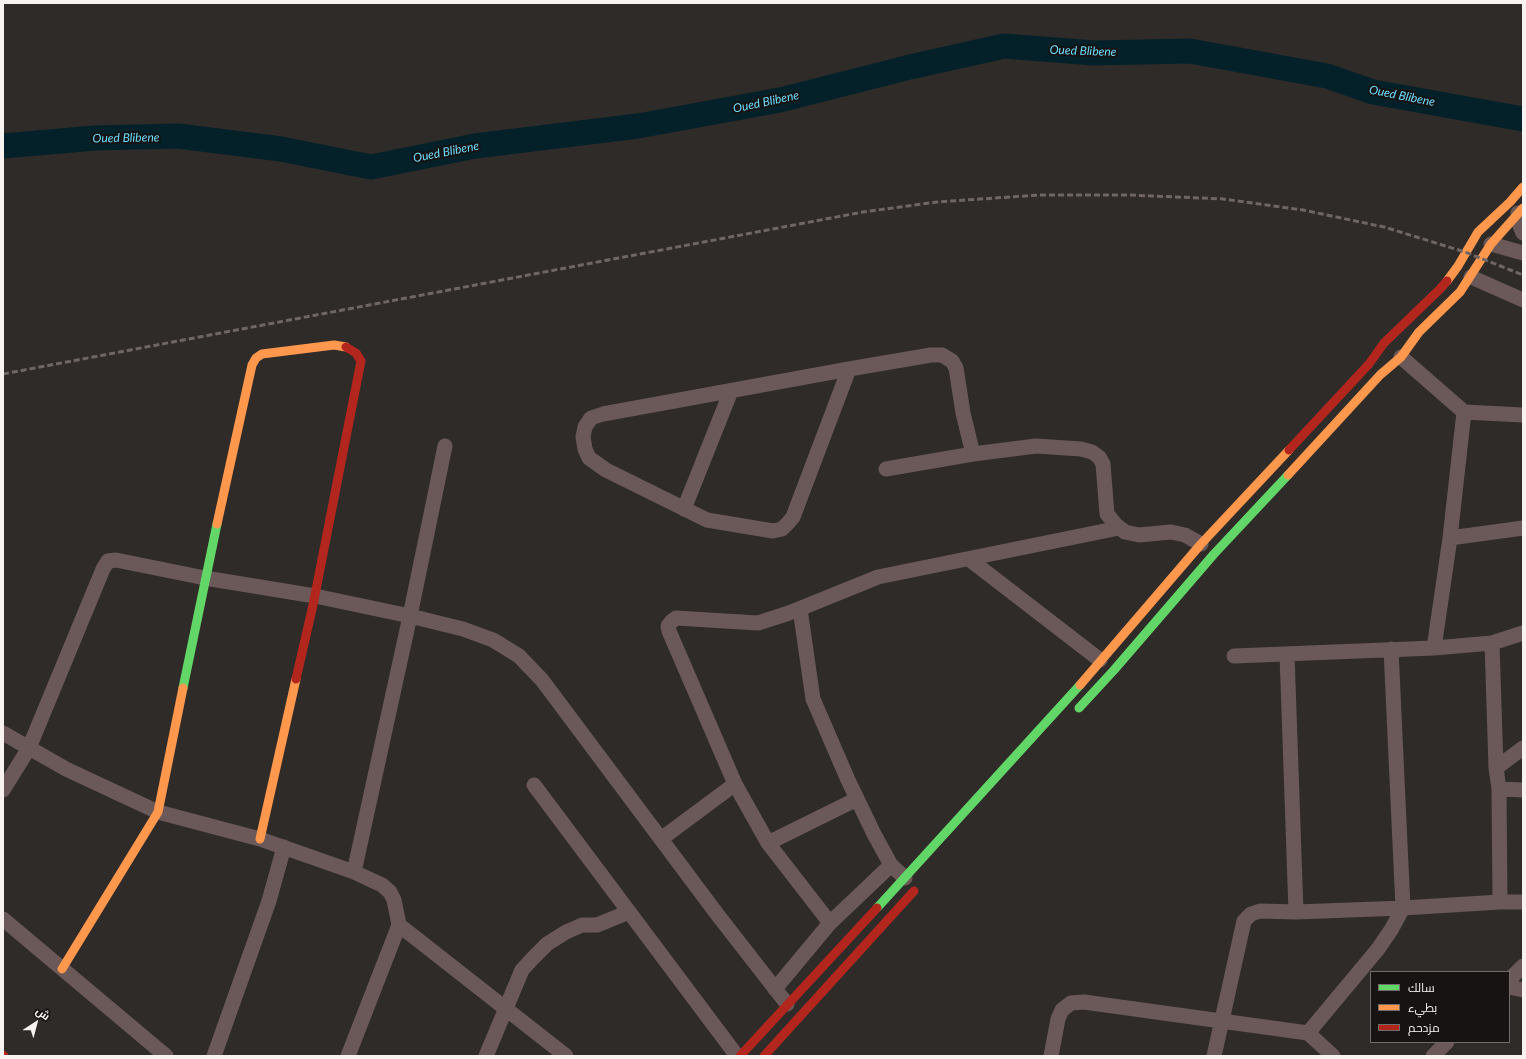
<!DOCTYPE html>
<html>
<head>
<meta charset="utf-8">
<style>
  body { margin:0 }
  #map { position:relative; width:1526px; height:1059px; overflow:hidden; background:#2f2b29; font-family:Lato,Cairo,sans-serif }
  canvas { display:block }
  .frame { position:absolute; inset:0; border:4px solid #f8f3f1; pointer-events:none }
  .legend { position:absolute; left:1370px; top:971px; width:140px; height:72px; box-sizing:border-box; background:#161312; border:1px solid #706d6b; margin:0; padding:5px 7px; list-style:none; font-size:12px; color:#f8f3f1 }
  .legend li { display:flex; align-items:center; gap:8px; height:20px }
  .legend b { width:20px; border:1px solid #706d6b }
  .north { position:absolute; left:16px; top:1003px; width:40px; height:40px; -webkit-text-stroke:3px #161312; paint-order:stroke; rotate:36deg; font-size:11px; font-weight:700; line-height:16px; text-align:center; color:#f8f3f1 }
  .north::after { content:''; display:block; margin:auto; width:14px; height:18px; background:#f8f3f1; clip-path:polygon(50% 0,100% 100%,50% 72%,0 100%) }
</style>
</head>
<body>
<div id="map">
<canvas width="1526" height="1059"></canvas>
<div class="frame"></div>
<ul class="legend">
<li><b style="height:5px;background:#63d668"></b>سالك</li>
<li><b style="height:5px;background:#ff974d"></b>بطيء</li>
<li><b style="height:5px;background:#b3261e"></b>مزدحم</li>
</ul>
<div class="north">ش</div>
</div>
<script>
const g = document.querySelector('canvas').getContext('2d');
g.lineJoin = 'round';
function poly(rows) {
  const path = new Path2D();
  for (const r of rows) {
    path.moveTo(r[0], r[1]);
    for (let i = 2; i < r.length; i += 2) path.lineTo(r[i], r[i + 1]);
  }
  return path;
}
function strokePath(path, color, width, dash) {
  g.strokeStyle = color;
  g.lineWidth = width;
  g.lineCap = dash ? 'butt' : 'round';
  g.setLineDash(dash || []);
  g.stroke(path);
}
function write(font, color, halo, rows, align = 'center') {
  g.font = font + ' Lato,sans-serif';
  g.lineWidth = 4;
  g.setLineDash([]);
  g.textBaseline = 'middle';
  g.strokeStyle = halo;
  g.fillStyle = color;
  for (const [text, x, y, turn = 0] of rows) {
    g.save();
    g.translate(x, y);
    g.rotate((+turn || 0) * Math.PI / 180);
    g.textAlign = isNaN(turn) ? turn : align;
    if (halo) g.strokeText(text, 0, 0);
    g.fillText(text, 0, 0);
    g.restore();
  }
}
strokePath(poly([
  [3,146,95,138,178,136,281,149,371,167,475,146,638,126,780,100,910,67,1004,46,1094,53,1190,51,1327,76,1373,92,1523,119]
]), '#04212a', 25);
strokePath(poly([
  [1518,213,1520,226,1523,233],
  [1491,244,1523,253],
  [1471,277,1523,300],
  [1401,357,1464,412,1450,538,1434,648],
  [849,369,793,517,788,523,782,529,773,531,707,520,606,470,589,458,585,449,583,437,585,427,591,418,603,414,849,369,931,355,942,355,952,361,956,368,963,413,973,454],
  [1464,412,1523,415],
  [886,469,973,454,1036,446,1081,449,1092,452,1099,457,1103,464,1107,514,1116,525,1125,532,1139,535,1171,532,1185,535,1201,544],
  [684,509,731,391],
  [1450,538,1523,528],
  [969,559,1100,660],
  [800,609,813,699,848,780,874,834,891,865,905,878],
  [1492,643,1496,768,1499,789,1500,902,1523,902],
  [1287,654,1296,912,1403,908,1500,902],
  [1234,656,1434,648,1492,643,1523,633],
  [3,733,66,769,158,812,260,839,354,872,382,885,390,892,394,900,399,925,566,1056],
  [1496,768,1523,748],
  [534,785,737,1056],
  [1499,789,1523,790],
  [3,790,29,748,103,569,108,561,116,560,205,578,315,596,410,616,463,629,493,640,519,656,542,680,717,914,787,1004],
  [661,839,735,784],
  [768,843,857,799],
  [354,872,410,616,445,446],
  [3,919,166,1056],
  [830,923,768,843,735,784,669,631,668,626,672,621,676,618,758,623,789,613,878,577,1119,528],
  [1509,980,1523,966],
  [1509,987,1523,990],
  [775,989,830,923,891,865],
  [214,1056,269,901,284,847],
  [348,1056,399,925],
  [486,1056,522,970,533,958,547,944,566,932,582,925,597,925,629,912],
  [1051,1056,1058,1019,1062,1010,1071,1003,1084,1002,1308,1033],
  [1214,1056,1244,921,1251,914,1260,911,1296,912],
  [1333,1056,1308,1033,1378,949,1391,930,1403,908,1391,649],
  [1433,1056,1447,1042]
]), '#6a5958', 15);
strokePath(poly([
  [183,688,217,524],
  [1079,708,1114,670,1214,554,1288,475],
  [877,908,1080,685]
]), '#63d668', 9);
strokePath(poly([
  [1447,281,1458,266,1478,232,1510,202,1523,187],
  [1288,475,1380,375,1401,357,1419,332,1460,292,1491,244,1523,208],
  [217,524,252,365,256,358,262,354,334,345,346,347],
  [1080,685,1201,544,1289,450],
  [260,839,296,679],
  [62,969,158,812,183,688]
]), '#ff974d', 9);
strokePath(poly([
  [1289,450,1369,364,1384,343,1440,289,1447,281],
  [296,679,313,605,361,361,356,353,346,347],
  [3,1055,4,1056],
  [740,1056,877,908],
  [764,1056,914,891]
]), '#b3261e', 9);
strokePath(poly([
  [3,374,863,212,937,202,1039,195,1128,195,1223,199,1303,210,1384,227,1465,252,1523,275]
]), '#6f6564', 3, [6, 3]);
write('italic 12px', '#6cdeff', '#161312', [
  ["Oued Blibene",1083,51,2],
  ["Oued Blibene",1402,96,11],
  ["Oued Blibene",766,102,-12],
  ["Oued Blibene",126,138,-1],
  ["Oued Blibene",446,152,-11]
]);
</script>
</body>
</html>
